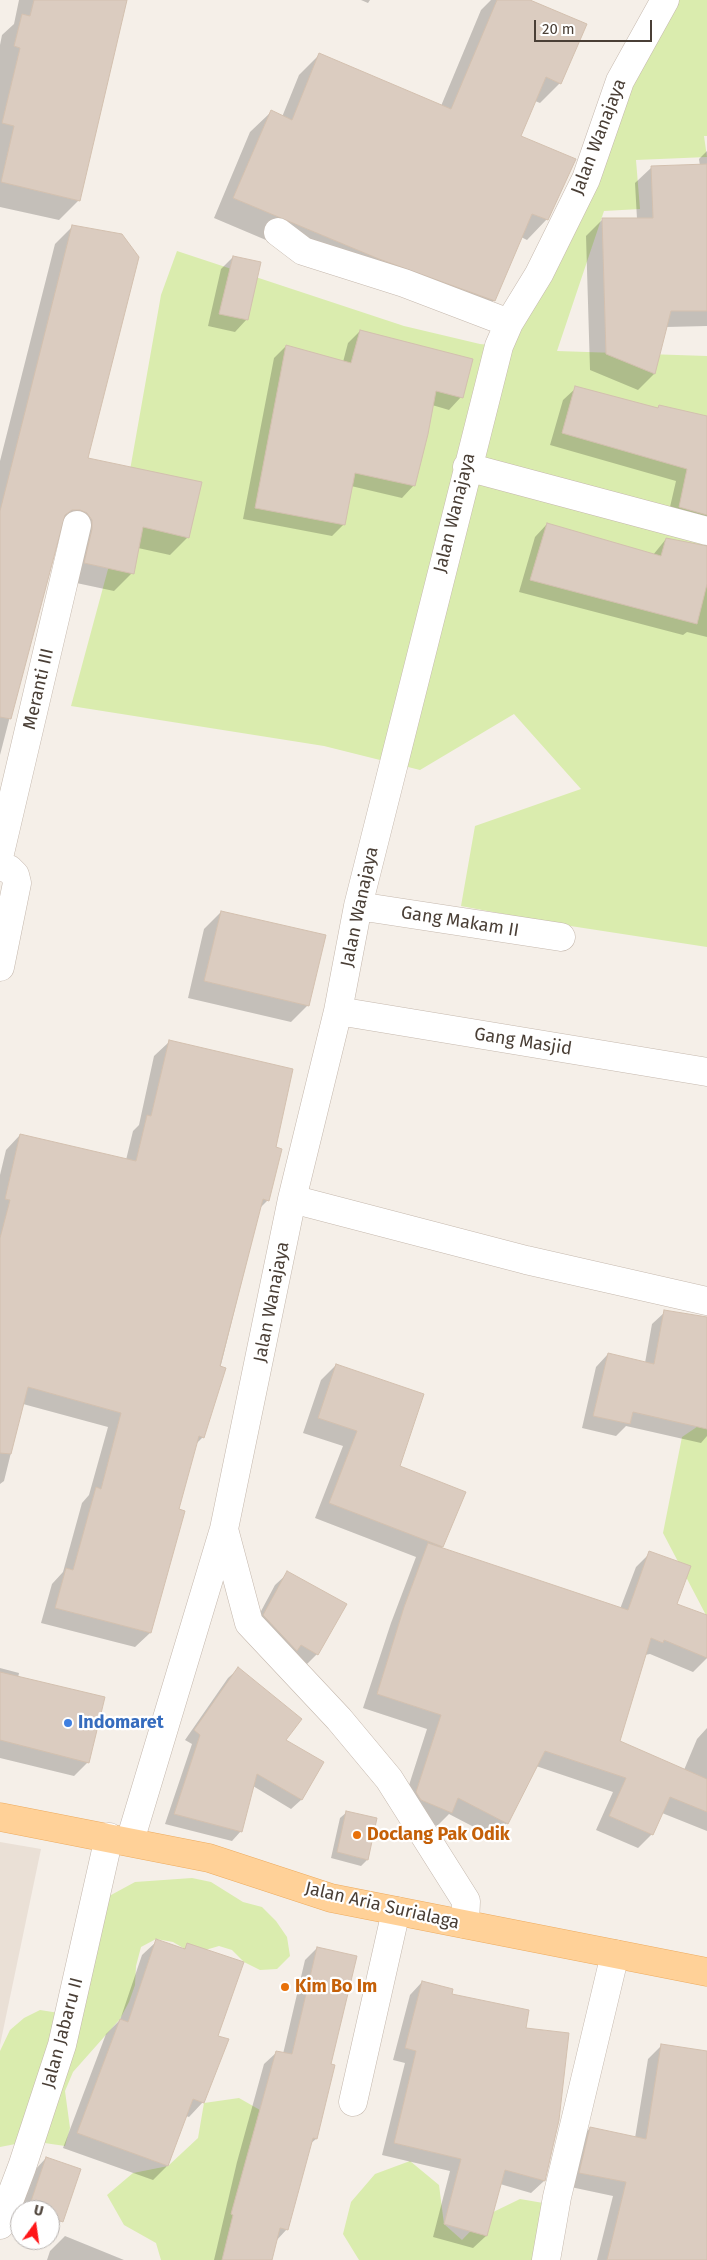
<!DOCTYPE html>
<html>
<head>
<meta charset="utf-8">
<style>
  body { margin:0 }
  #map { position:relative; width:707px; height:2260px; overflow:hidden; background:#f5efe8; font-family:"Fira Sans",sans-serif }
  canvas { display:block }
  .north { position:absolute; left:10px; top:2200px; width:50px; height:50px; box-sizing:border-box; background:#fff; border:1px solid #b7b2af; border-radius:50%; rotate:14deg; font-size:14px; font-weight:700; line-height:20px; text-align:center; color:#4a3f36 }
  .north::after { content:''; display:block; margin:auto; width:18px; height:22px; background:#ff1618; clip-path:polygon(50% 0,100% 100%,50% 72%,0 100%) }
  .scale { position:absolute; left:534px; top:20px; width:118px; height:22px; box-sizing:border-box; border:2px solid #4a3f36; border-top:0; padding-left:6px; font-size:15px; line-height:18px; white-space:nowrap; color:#4a3f36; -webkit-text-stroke:4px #fff; paint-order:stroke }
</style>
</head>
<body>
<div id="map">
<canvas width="707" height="2260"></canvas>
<div class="north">U</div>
<div class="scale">20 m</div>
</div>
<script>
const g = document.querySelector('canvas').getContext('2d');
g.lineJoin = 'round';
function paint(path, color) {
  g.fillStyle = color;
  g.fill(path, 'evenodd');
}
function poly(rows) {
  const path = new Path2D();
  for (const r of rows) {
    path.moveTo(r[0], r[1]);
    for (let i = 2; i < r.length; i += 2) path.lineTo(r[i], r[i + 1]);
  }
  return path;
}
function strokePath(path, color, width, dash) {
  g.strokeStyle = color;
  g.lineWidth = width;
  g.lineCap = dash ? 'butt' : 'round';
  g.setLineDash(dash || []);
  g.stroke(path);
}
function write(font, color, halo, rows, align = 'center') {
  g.font = font + ' "Fira Sans",sans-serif';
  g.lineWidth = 4.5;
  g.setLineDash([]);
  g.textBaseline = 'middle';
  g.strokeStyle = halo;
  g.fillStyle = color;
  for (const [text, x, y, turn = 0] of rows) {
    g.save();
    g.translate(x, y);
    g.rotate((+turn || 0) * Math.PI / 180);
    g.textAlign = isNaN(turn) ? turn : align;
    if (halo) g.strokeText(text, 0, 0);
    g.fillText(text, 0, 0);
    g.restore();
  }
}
paint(poly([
  [0,1842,41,1849,0,2045]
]), '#eae0d6');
paint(poly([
  [666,0,707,0,707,136,704,136,707,157,636,160,640,209,604,211,557,351,707,356,707,947,551,923,461,906,475,826,581,789,514,714,420,770,324,746,71,706,121,521,161,295,177,251,404,326,480,344,499,346],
  [707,1420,707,1617,663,1533,682,1437],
  [192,1878,211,1882,243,1902,262,1907,276,1921,287,1937,290,1956,277,1969,260,1970,244,1962,232,1950,219,1946,202,1951,185,1949,173,1942,156,1939,141,1947,136,1966,135,1985,129,2002,120,2019,73,2072,65,2091,70,2128,65,2146,31,2141,0,2147,0,2051,10,2030,24,2018,40,2010,59,2013,100,1901,135,1882],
  [239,2098,274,2118,232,2260,161,2260,156,2243,124,2225,107,2195,133,2173,168,2166,198,2138,204,2103],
  [410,2161,439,2185,444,2224,462,2240,485,2216,520,2199,549,2204,541,2260,359,2260,343,2234,351,2202,375,2174]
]), '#daecae');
paint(poly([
  [19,0,125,0,79,200,59,220,0,207,0,45,2,35,14,24],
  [361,0,370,0,368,3],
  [491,0,527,0,560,83,540,103,535,101,520,136,547,219,527,240,521,237,494,300,474,321,358,279,214,218,250,132,271,112,282,117,299,75,319,55,441,106,481,10],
  [707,151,707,326,666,327,654,374,638,390,590,370,586,236,602,220,637,219,635,183,652,167,700,166,699,159],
  [73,226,87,459,188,537,170,555,138,548,132,573,114,591,67,581,69,531,62,527,41,596,0,755,0,461,55,244],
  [233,257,247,319,235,332,208,326,221,269],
  [360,331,461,397,449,410,432,405,414,485,402,498,351,486,344,524,332,536,243,519,274,358,286,346,343,362,348,343],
  [576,388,657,409,707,417,707,530,667,520,676,481,550,445,563,400],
  [547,524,653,555,666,539,707,547,707,637,687,632,683,635,519,592,535,537],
  [221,912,308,1005,291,1022,188,998,204,929],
  [169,1042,274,1148,268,1200,260,1208,203,1437,195,1445,178,1510,184,1512,150,1633,135,1647,41,1623,52,1584,63,1572,82,1503,89,1495,108,1427,23,1404,4,1481,0,1484,0,1175,6,1150,20,1135,126,1160,133,1131,139,1125,154,1056],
  [665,1312,707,1321,707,1436,701,1443,626,1426,616,1436,582,1428,596,1367,608,1354,645,1363,652,1324],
  [336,1365,398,1467,442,1546,440,1549,620,1609,636,1567,650,1553,676,1604,707,1617,707,1658,693,1672,650,1654,645,1655,619,1742,684,1770,697,1739,707,1728,707,1831,662,1813,652,1834,638,1848,596,1830,613,1792,536,1766,507,1823,493,1837,449,1814,437,1826,407,1813,402,1807,427,1729,363,1708,391,1623,416,1557,315,1518,343,1446,303,1433,321,1380],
  [288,1573,317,1654,305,1666,252,1628,275,1585],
  [0,1668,19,1673,18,1678,88,1762,74,1776,0,1758],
  [238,1669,284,1740,323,1763,301,1800,291,1809,253,1786,241,1831,232,1841,165,1824,192,1744,185,1740,228,1678],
  [347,1812,367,1860,361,1866,331,1858,340,1818],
  [157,1941,183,1950,188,1945,217,2037,203,2102,189,2117,186,2116,167,2166,153,2180,63,2148,106,2034,120,2020,142,1955],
  [317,1948,330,2065,316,2139,310,2144,287,2229,276,2241,271,2260,214,2260,237,2162,264,2064,277,2052,283,2054,305,1960],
  [422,1982,524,2029,558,2120,544,2181,531,2193,500,2184,486,2236,473,2248,433,2237,450,2171,382,2155,405,2063,393,2060,410,1995],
  [662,2045,707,2052,707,2260,597,2260,613,2196,566,2186,577,2142,590,2128,635,2138,648,2059],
  [46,2158,61,2221,50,2233,50,2210,20,2210,34,2171],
  [20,2211,20,2223,16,2222],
  [65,2236,124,2260,47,2260,50,2251]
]), '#0003');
const building = poly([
  [34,0,127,0,80,201,1,182,14,126,2,123,20,48,14,46,22,14,30,16,34,0],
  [497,0,530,0,587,24,561,84,546,77,521,136,576,159,548,220,532,214,495,301,379,259,233,198,271,110,292,120,319,53,451,109,497,0],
  [707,164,707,311,671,311,655,374,606,354,602,218,653,218,651,166,707,164],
  [72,225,122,234,139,257,88,458,202,482,189,538,143,527,134,574,84,563,92,529,92,520,87,513,80,510,72,510,65,515,11,719,0,717,0,511,72,225],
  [233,256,261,262,248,320,219,314,233,256],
  [360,330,473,359,463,398,436,391,428,434,415,486,355,473,345,525,255,508,286,345,351,363,360,330],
  [575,386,658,408,659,405,707,416,707,515,679,507,687,469,562,433,575,386],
  [547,523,661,556,666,538,707,546,707,584,697,624,530,580,547,523],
  [221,911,326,935,309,1006,204,981,221,911],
  [169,1040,293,1069,276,1147,282,1149,269,1201,263,1199,220,1366,226,1368,204,1438,199,1436,179,1509,185,1511,151,1633,55,1608,66,1568,73,1570,96,1487,101,1489,121,1413,28,1387,11,1454,0,1453,0,1238,10,1200,5,1199,20,1134,136,1161,147,1115,151,1116,169,1040],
  [664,1310,707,1317,707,1429,633,1412,630,1424,593,1416,608,1353,654,1364,664,1310],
  [336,1364,424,1394,400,1466,466,1492,443,1547,329,1503,357,1431,318,1418,336,1364],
  [428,1543,628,1610,649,1551,691,1566,677,1604,707,1615,707,1658,664,1640,663,1643,651,1638,620,1741,707,1779,707,1812,670,1797,653,1835,609,1816,626,1778,545,1751,508,1824,458,1798,452,1813,421,1800,416,1792,441,1715,377,1694,404,1607,428,1543],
  [287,1571,347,1604,318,1655,301,1645,297,1651,263,1615,287,1571],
  [238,1667,302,1719,286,1740,324,1762,302,1800,257,1774,242,1832,174,1814,200,1735,194,1730,238,1667],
  [0,1672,105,1697,89,1763,0,1740,0,1672],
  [346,1811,377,1818,368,1860,337,1852,346,1811],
  [156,1939,185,1949,187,1943,244,1962,218,2036,229,2039,204,2103,193,2099,168,2166,77,2133,120,2019,128,2022,156,1939],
  [317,1947,357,1956,331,2064,335,2065,317,2139,313,2138,288,2230,280,2228,272,2260,222,2260,233,2215,231,2214,276,2051,292,2054,317,1947],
  [422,1981,453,1989,452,1994,529,2010,526,2028,569,2033,559,2120,545,2181,505,2170,487,2236,444,2224,461,2159,394,2143,416,2051,405,2048,422,1981],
  [661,2044,707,2051,707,2260,607,2260,626,2182,579,2173,590,2127,646,2139,661,2044],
  [46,2157,81,2169,63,2222,50,2217,50,2210,28,2210,46,2157]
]);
paint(building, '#dbccc0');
strokePath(building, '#d3c0af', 1);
const street = poly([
  [278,232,303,251,404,283,509,323],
  [467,467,707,531],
  [0,853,77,525],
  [0,867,9,869,15,875,17,883,0,967],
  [358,906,561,937],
  [338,1011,707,1072],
  [292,1199,526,1260,707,1301],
  [224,1529,249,1623,339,1719,389,1779,466,1901,465,1924],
  [130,1841,224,1529,292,1199,338,1011,358,906,499,346,509,323,539,274,586,179,620,81,665,0],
  [353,2102,396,1911],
  [0,2225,22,2167,62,2045,109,1837],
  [546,2260,557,2197,615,1954]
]);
const primary = poly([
  [0,1817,209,1858,331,1898,707,1972]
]);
strokePath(street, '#c5b8ad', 29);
strokePath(primary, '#edab5f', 29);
strokePath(street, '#fff', 28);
strokePath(primary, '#ffd198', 28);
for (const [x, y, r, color] of [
  [68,1723,5,"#3f7fe0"],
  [357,1835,5,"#e8710a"],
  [285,1987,5,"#e8710a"]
]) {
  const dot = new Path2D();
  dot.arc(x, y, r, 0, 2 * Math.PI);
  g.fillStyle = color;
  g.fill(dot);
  strokePath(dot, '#fff', 2);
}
write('18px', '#4a3f36', '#fff', [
  ["Jalan Wanajaya",599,137,-69],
  ["Jalan Wanajaya",455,513,-76],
  ["Meranti III",39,689,-77],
  ["Jalan Wanajaya",360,907,-78],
  ["Gang Makam II",460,922,9],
  ["Gang Masjid",523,1042,9],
  ["Jalan Wanajaya",272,1302,-79],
  ["Jalan Aria Surialaga",382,1906,13],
  ["Jalan Jabaru II",63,2033,-75]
]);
write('bold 18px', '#366cbe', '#fff', [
  ["Indomaret",78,1723]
], 'left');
write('bold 18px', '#c56008', '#fff', [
  ["Doclang Pak Odik",367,1835],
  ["Kim Bo Im",295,1987]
], 'left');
</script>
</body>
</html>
